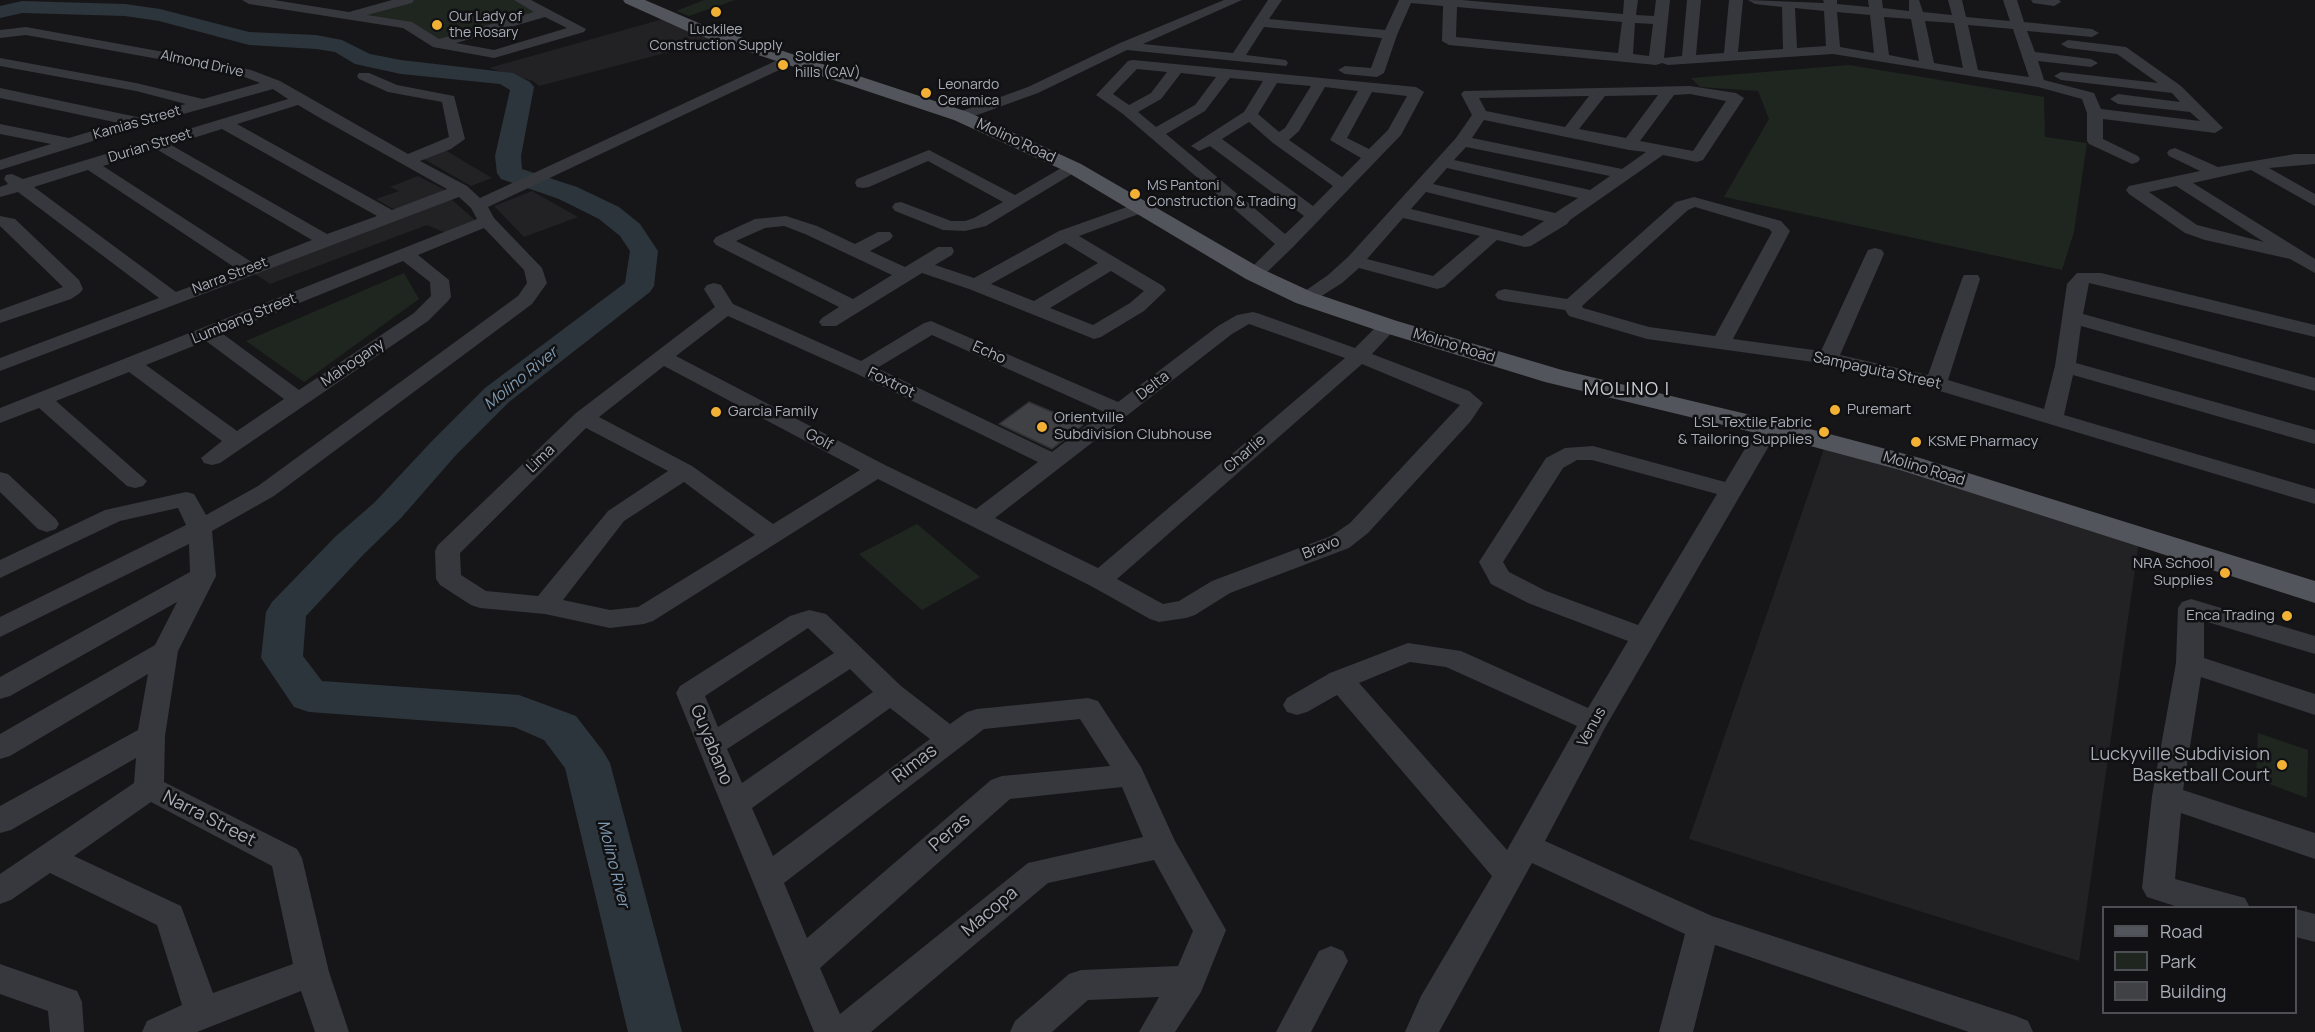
<!DOCTYPE html>
<html>
<head>
<meta charset="utf-8">
<style>
  body { margin:0 }
  #map { position:relative; width:2315px; height:1032px; overflow:hidden; background:#161618; font-family:Manrope,sans-serif }
  canvas { display:block }
  .legend { position:absolute; left:2102px; top:906px; width:195px; height:108px; box-sizing:border-box; background:#111113; border:2px solid #4d4f55; margin:0; padding:8px 10px; list-style:none; font-size:18px; color:#a8adb8 }
  .legend li { display:flex; align-items:center; gap:12px; height:30px }
  .legend b { width:30px; border:2px solid #4d4f55 }
</style>
</head>
<body>
<div id="map">
<canvas width="2315" height="1032"></canvas>
<ul class="legend">
<li><b style="height:8px;background:#53555c"></b>Road</li>
<li><b style="height:16px;background:#1e261f"></b>Park</li>
<li><b style="height:16px;background:#404145"></b>Building</li>
</ul>
</div>
<script>
const g = document.querySelector('canvas').getContext('2d');
g.lineJoin = 'round';
function paint(path, color) {
  g.fillStyle = color;
  g.fill(path, 'evenodd');
}
function poly(rows) {
  const path = new Path2D();
  for (const r of rows) {
    path.moveTo(r[0], r[1]);
    for (let i = 2; i < r.length; i += 2) path.lineTo(r[i], r[i + 1]);
  }
  return path;
}
function strokePath(path, color, width, dash) {
  g.strokeStyle = color;
  g.lineWidth = width;
  g.lineCap = dash ? 'butt' : 'round';
  g.setLineDash(dash || []);
  g.stroke(path);
}
function write(font, color, halo, rows, align = 'center') {
  g.font = font + ' Manrope,sans-serif';
  g.lineWidth = 5;
  g.setLineDash([]);
  g.textBaseline = 'middle';
  g.strokeStyle = halo;
  g.fillStyle = color;
  for (const [text, x, y, turn = 0] of rows) {
    g.save();
    g.translate(x, y);
    g.rotate((+turn || 0) * Math.PI / 180);
    g.textAlign = isNaN(turn) ? turn : align;
    if (halo) g.strokeText(text, 0, 0);
    g.fillText(text, 0, 0);
    g.restore();
  }
}
paint(poly([
  [663,19,715,40,539,86,533,81,489,68],
  [445,150,492,178,471,186,422,158],
  [418,176,445,190,395,210,376,199,399,191,390,187],
  [532,191,578,217,524,237,494,206],
  [450,198,476,221,446,233,427,225,270,284,254,273],
  [1825,446,2140,535,2079,961,1689,839]
]), '#222225');
paint(poly([
  [411,0,514,0,540,13,442,41,412,24,355,14],
  [704,0,735,0,689,16,676,11],
  [1849,65,2044,97,2045,137,2087,143,2074,232,2062,270,1724,197,1769,119,1758,91,1700,87,1691,78],
  [404,273,419,299,304,382,246,341],
  [917,524,980,577,922,610,859,554],
  [2258,733,2308,750,2307,798,2256,779]
]), '#1e261f');
paint(poly([
  [22,1,125,4,160,9,249,32,316,35,342,40,370,54,401,60,513,73,530,82,534,87,521,156,522,169,577,187,619,207,640,224,658,251,654,286,650,292,509,402,456,455,401,518,363,555,306,616,303,656,322,681,519,695,576,716,603,751,610,763,682,1032,628,1032,565,768,544,740,514,727,309,712,294,707,261,658,266,612,272,602,335,537,375,502,432,441,485,388,625,283,630,251,620,236,599,219,559,199,501,179,497,173,495,156,510,90,500,84,401,74,355,64,335,52,316,49,249,45,159,21,125,16,22,13,0,18,0,6,22,1]
]), '#2c353c');
const building = poly([
  [1029,402,1083,425,1052,449,999,424,1029,402]
]);
paint(building, '#404145');
strokePath(building, '#303034', 1.5);
paint(poly([
  [242,0,274,0,349,12,392,0,414,0,412,3,367,15,412,22,439,39,534,12,514,0,531,0,586,29,584,32,494,58,433,47,403,28,249,4,242,0],
  [545,17,567,28,494,50,456,43,545,17],
  [1224,0,1242,0,1143,44,1233,53,1268,0,1282,0,1269,19,1385,30,1399,0,1462,0,1623,14,1624,0,1638,0,1636,15,1654,16,1656,0,1670,0,1664,58,1682,56,1687,0,1701,0,1696,55,1724,53,1729,0,1743,0,1738,52,1783,49,1782,7,1755,4,1748,0,1824,3,1823,0,1837,0,1837,4,1869,7,1868,0,1882,0,1883,8,1909,11,1909,0,1919,0,1923,12,1952,15,1948,0,1962,0,1966,17,2010,21,2003,0,2017,0,2024,22,2092,29,2099,33,2092,37,2027,31,2035,52,2091,59,2098,63,2091,67,2038,61,2044,80,2094,93,2101,109,2200,121,2190,112,2118,104,2110,99,2118,94,2180,102,2172,93,2061,80,2054,76,2061,72,2158,83,2117,54,2068,48,2061,44,2068,40,2126,47,2181,86,2223,128,2215,133,2103,119,2103,139,2138,156,2140,159,2138,162,2132,164,2089,144,2087,141,2087,113,2082,99,2038,87,1833,54,1668,65,1662,63,1656,65,1449,45,1442,41,1443,6,1411,3,1397,35,1384,73,1377,77,1345,74,1338,70,1345,66,1371,68,1382,38,1264,27,1246,55,1286,60,1288,63,1286,66,1127,50,1038,93,966,119,961,121,953,116,956,113,1028,87,1120,43,1224,0],
  [1457,7,1622,22,1618,53,1456,37,1457,7],
  [1795,8,1824,11,1826,46,1797,48,1795,8],
  [1837,12,1870,15,1874,53,1840,47,1837,12],
  [1884,17,1911,19,1919,61,1889,55,1884,17],
  [1925,21,1954,23,1963,68,1934,63,1925,21],
  [1635,23,1653,24,1649,56,1633,54,1635,23],
  [1968,25,2013,29,2029,77,1978,70,1968,25],
  [2031,0,2059,0,2061,2,2054,6,2033,3,2031,0],
  [26,27,197,58,251,70,280,81,408,154,449,137,442,102,388,92,359,79,357,76,359,73,369,73,397,85,454,96,465,139,451,149,420,161,467,186,480,198,784,57,794,57,796,60,794,63,488,207,494,218,542,268,547,283,532,304,274,496,212,531,216,576,178,651,165,736,164,782,297,849,302,858,329,972,349,1032,315,1032,301,991,197,1032,142,1032,147,1021,182,1005,157,925,50,873,11,900,0,904,0,874,134,783,136,758,11,830,0,833,0,806,138,730,148,674,10,756,0,759,0,734,155,645,177,602,10,696,0,699,0,677,190,572,189,544,0,637,0,617,186,525,178,508,120,521,0,578,0,560,105,510,186,492,194,494,206,515,258,486,518,296,527,283,524,270,484,228,418,255,449,280,451,297,448,301,428,321,220,463,212,465,204,463,201,458,222,441,129,372,56,401,147,481,143,486,135,488,127,486,39,408,0,423,0,408,477,219,471,208,459,197,0,371,0,358,159,298,18,192,0,197,0,187,8,184,4,179,6,175,12,174,23,179,288,99,273,89,144,125,0,170,0,160,51,144,0,134,0,124,69,138,119,123,0,98,0,88,137,117,186,104,136,91,0,66,0,58,136,83,203,99,260,83,242,76,197,66,26,35,0,38,0,30,26,27],
  [298,105,320,118,447,189,392,210,237,124,298,105],
  [222,129,377,216,327,234,171,145,222,129],
  [156,149,312,240,253,263,103,166,156,149],
  [88,170,237,269,176,292,34,187,88,170],
  [403,261,430,282,431,296,414,313,299,390,223,334,403,261],
  [206,341,284,399,237,431,146,365,206,341],
  [151,802,272,866,293,964,213,993,181,906,74,856,151,802],
  [1133,60,1416,87,1424,92,1401,135,1292,248,1261,278,1254,280,1247,278,1245,274,1275,244,1123,114,1096,95,1128,61,1133,60],
  [1137,69,1167,72,1151,93,1129,105,1113,94,1137,69],
  [1181,73,1216,77,1195,105,1156,127,1138,112,1161,99,1181,73],
  [1230,78,1263,81,1244,112,1191,146,1199,151,1210,146,1304,216,1285,234,1166,134,1205,111,1230,78],
  [1277,83,1311,86,1285,128,1279,132,1258,114,1277,83],
  [1325,87,1358,91,1330,140,1361,158,1342,177,1289,140,1299,131,1325,87],
  [1372,92,1407,96,1388,130,1369,149,1347,138,1372,92],
  [1249,122,1273,143,1333,186,1313,206,1222,139,1249,122],
  [1690,86,1736,93,1744,98,1703,160,1697,162,1663,155,1570,220,1567,224,1531,246,1525,247,1497,240,1444,287,1437,289,1359,268,1342,283,1312,302,1305,304,1298,302,1295,298,1328,275,1348,257,1456,138,1472,115,1461,94,1464,91,1690,86],
  [1690,94,1726,101,1693,151,1640,141,1674,95,1690,94],
  [1658,95,1626,138,1579,129,1605,96,1658,95],
  [1589,96,1565,127,1486,111,1479,98,1589,96],
  [1484,120,1629,150,1646,152,1622,169,1472,138,1484,120],
  [1466,147,1610,176,1590,190,1454,160,1466,147],
  [1447,168,1578,198,1555,213,1433,184,1447,168],
  [1426,192,1544,221,1522,236,1411,209,1426,192],
  [1403,218,1480,236,1433,276,1367,259,1403,218],
  [2175,148,2218,167,2295,154,2315,154,2315,164,2269,168,2315,194,2315,206,2251,170,2193,183,2315,259,2315,273,2290,259,2205,240,2185,233,2129,194,2126,190,2129,186,2200,171,2169,156,2167,153,2169,150,2175,148],
  [2176,186,2264,242,2197,225,2149,192,2176,186],
  [929,150,1015,195,1068,164,1080,164,1082,168,986,226,965,231,943,230,895,211,892,207,895,203,901,202,951,221,965,221,974,218,1003,202,928,161,869,187,863,188,857,187,855,183,857,179,929,150],
  [1694,197,1781,221,1790,231,1733,339,1821,351,1866,254,1868,250,1875,248,1882,250,1884,254,1840,355,1928,375,1962,279,1964,275,1978,275,1980,279,1948,380,2044,409,2055,366,2067,284,2077,273,2101,273,2315,325,2315,337,2089,283,2083,314,2315,378,2315,391,2081,326,2076,363,2315,430,2315,444,2073,375,2064,415,2315,489,2315,504,1930,388,1828,364,1647,339,1569,316,1565,310,1505,301,1498,299,1495,295,1498,291,1505,289,1567,299,1676,202,1694,197],
  [1695,207,1769,229,1772,232,1715,336,1649,327,1583,308,1582,306,1688,210,1695,207],
  [1141,202,1147,203,1150,207,1147,211,1079,236,1163,286,1166,290,1144,311,1101,337,1094,339,969,289,922,273,836,326,822,326,819,322,822,318,839,307,716,245,713,241,716,237,755,219,786,216,817,226,855,244,878,232,890,232,893,236,890,240,870,251,905,267,938,247,952,247,954,251,952,255,935,265,974,278,1059,231,1141,202],
  [784,226,805,234,892,275,853,299,736,241,765,228,784,226],
  [1065,243,1098,263,1034,301,991,284,1065,243],
  [1111,271,1144,291,1130,303,1093,325,1050,308,1111,271],
  [0,216,15,219,79,280,83,289,80,293,71,299,0,323,0,310,63,287,0,226,0,216],
  [714,283,721,285,733,304,861,361,924,323,931,321,1118,402,1218,326,1237,315,1253,312,1260,314,1355,348,1381,322,1388,320,1395,322,1398,326,1372,354,1469,391,1483,403,1470,422,1368,533,1349,548,1230,593,1195,615,1186,618,1159,622,1150,619,1091,586,878,479,653,621,644,624,610,628,545,614,480,608,471,605,440,585,436,579,435,551,438,545,576,413,715,307,704,289,707,285,714,283],
  [728,316,855,373,1038,462,976,509,885,465,676,356,728,316],
  [1249,324,1345,358,1098,568,995,518,1232,334,1249,324],
  [932,335,1104,412,1052,452,877,368,932,335],
  [1362,364,1460,405,1350,523,1331,536,1212,581,1179,601,1163,604,1117,579,1362,364],
  [664,366,860,470,773,524,692,466,599,417,664,366],
  [586,428,668,471,608,511,538,596,486,591,461,575,460,553,586,428],
  [684,482,755,535,638,607,610,610,563,600,624,521,684,482],
  [1769,420,1777,422,1780,427,1606,726,1545,841,1712,916,2016,1016,2028,1021,2033,1032,1969,1032,1715,945,1693,1032,1659,1032,1685,934,1532,863,1439,1032,1405,1032,1421,996,1492,876,1337,695,1307,712,1297,715,1287,712,1283,705,1287,698,1330,673,1408,643,1461,651,1588,708,1628,641,1528,603,1491,584,1479,562,1546,458,1565,448,1593,446,1725,482,1761,422,1769,420],
  [1577,460,1592,460,1717,494,1638,625,1546,591,1509,572,1503,562,1563,468,1577,460],
  [1410,662,1446,667,1577,726,1507,850,1359,683,1410,662],
  [0,472,8,474,56,519,59,524,56,529,47,532,38,529,0,492,0,472],
  [2191,599,2315,636,2315,654,2204,621,2204,658,2315,694,2315,715,2201,677,2183,790,2315,833,2315,859,2181,813,2175,879,2245,898,2250,908,2181,908,2147,897,2142,888,2152,796,2176,663,2178,608,2182,602,2191,599],
  [809,610,826,614,901,686,950,724,967,712,977,709,1088,698,1098,701,1141,767,1175,841,1226,930,1201,992,1175,1032,1139,1032,1159,997,1088,1000,1052,1032,1010,1032,1015,1021,1069,974,1081,970,1178,966,1193,931,1154,860,1048,883,871,1032,814,1032,676,693,680,686,790,616,809,610],
  [808,628,834,653,718,727,705,696,808,628],
  [850,669,873,692,742,783,727,749,850,669],
  [890,708,930,739,773,856,752,808,890,708],
  [1080,719,1110,766,1002,776,991,780,807,938,784,883,984,729,1080,719],
  [1122,787,1143,837,1028,863,840,1014,820,968,1010,799,1122,787],
  [2296,909,2315,914,2315,942,2296,937,2296,909],
  [1331,946,1343,951,1348,961,1311,1032,1276,1032,1319,951,1331,946],
  [0,964,77,991,82,1002,84,1032,50,1032,48,1011,0,994,0,964]
]), '#37383d');
paint(poly([
  [623,0,645,0,701,24,968,112,1081,164,1262,269,1314,293,1397,321,1562,370,1822,432,1920,458,2315,581,2315,603,1900,470,1814,447,1545,382,1379,331,1296,303,1246,279,1067,172,954,120,689,32,625,3,623,0]
]), '#53555c');
for (const [x, y, r, color] of [
  [716,12,6,"#f2b134"],
  [437,25,6,"#f2b134"],
  [783,65,6,"#f2b134"],
  [926,93,6,"#f2b134"],
  [1135,194,6,"#f2b134"],
  [1835,410,6,"#f2b134"],
  [716,412,6,"#f2b134"],
  [1042,427,6,"#f2b134"],
  [1824,432,6,"#f2b134"],
  [1916,442,6,"#f2b134"],
  [2225,573,6,"#f2b134"],
  [2287,616,6,"#f2b134"],
  [2282,765,6,"#f2b134"]
]) {
  const dot = new Path2D();
  dot.arc(x, y, r, 0, 2 * Math.PI);
  g.fillStyle = color;
  g.fill(dot);
  strokePath(dot, '#111113', 2);
}
write('14px', '#a8adb8', '#111113', [
  ["Our Lady of",449,17],
  ["the Rosary",449,33],
  ["Luckilee",716,30,"center"],
  ["Construction Supply",716,46,"center"],
  ["Soldier",795,57],
  ["hills (CAV)",795,73],
  ["Leonardo",938,85],
  ["Ceramica",938,101],
  ["MS Pantoni",1147,186],
  ["Construction & Trading",1147,202]
], 'left');
write('14px', '#a8adb8', '#111113', [
  ["Almond Drive",202,64,12],
  ["Kamias Street",137,123,-16],
  ["Durian Street",150,146,-17],
  ["Narra Street",230,276,-21]
]);
write('15px', '#a8adb8', '#111113', [
  ["Molino Road",1016,141,25],
  ["Lumbang Street",244,319,-22],
  ["Molino Road",1454,346,17],
  ["Echo",989,353,24],
  ["Mahogany",353,363,-34],
  ["Sampaguita Street",1877,371,12],
  ["Foxtrot",891,383,26],
  ["Delta",1153,386,-38],
  ["Golf",819,440,28],
  ["Charlie",1245,454,-41],
  ["Lima",541,459,-44],
  ["Molino Road",1924,469,17],
  ["Bravo",1321,548,-22],
  ["Venus",1592,727,-61]
]);
write('15px', '#a8adb8', '#111113', [
  ["Puremart",1847,410],
  ["Garcia Family",728,412],
  ["Orientville",1054,418],
  ["Subdivision Clubhouse",1054,435],
  ["LSL Textile Fabric",1812,423,"right"],
  ["& Tailoring Supplies",1812,440,"right"],
  ["KSME Pharmacy",1928,442],
  ["NRA School",2213,564,"right"],
  ["Supplies",2213,581,"right"],
  ["Enca Trading",2275,616,"right"]
], 'left');
write('italic 16px', '#7f9bb3', '#111113', [
  ["Molino River",521,379,-39],
  ["Molino River",613,864,76]
]);
g.letterSpacing = '1.5px';
write('18px', '#c9ccd4', '#111113', [
  ["MOLINO I",1627,390]
]);
g.letterSpacing = '0px';
write('18px', '#a8adb8', '#111113', [
  ["Guyabano",711,745,68],
  ["Rimas",915,764,-37],
  ["Narra Street",209,819,27],
  ["Peras",950,833,-41],
  ["Macopa",990,912,-40]
]);
write('18px', '#a8adb8', '#111113', [
  ["Luckyville Subdivision",2270,755],
  ["Basketball Court",2270,776]
], 'right');
</script>
</body>
</html>
